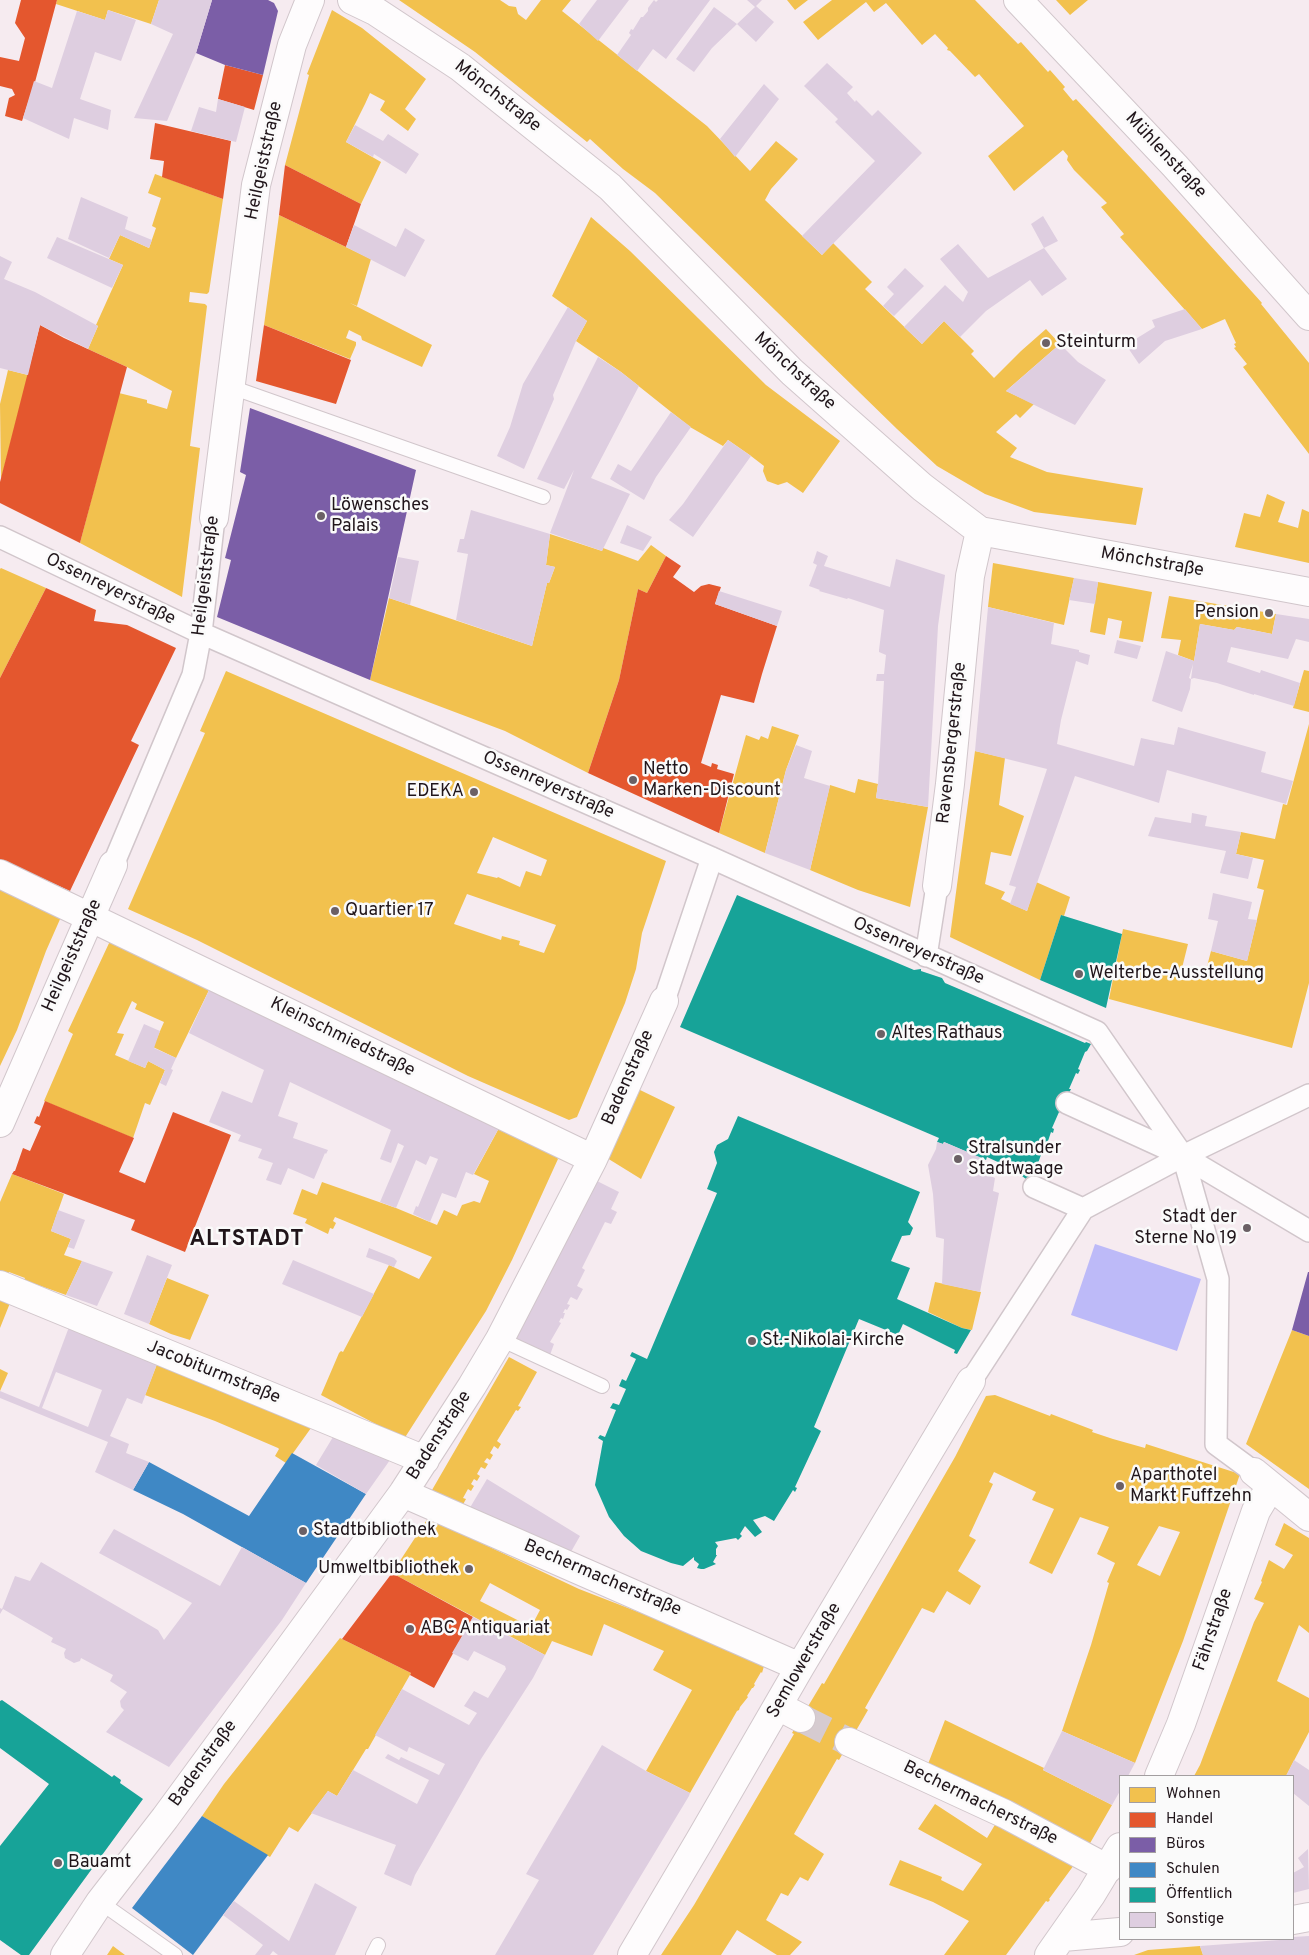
<!DOCTYPE html>
<html>
<head>
<meta charset="utf-8">
<style>
  body { margin:0 }
  #map { position:relative; width:1309px; height:1955px; overflow:hidden; background:#f6ebf0; font-family:Overpass,sans-serif }
  canvas { display:block }
  .legend { position:absolute; left:1119px; top:1775px; width:175px; height:165px; box-sizing:border-box; background:#fafafa; border:1px solid #a39ea0; margin:0; padding:6px 9px; list-style:none; font-size:15px; color:#20151a }
  .legend li { display:flex; align-items:center; gap:10px; height:25px }
  .legend b { width:25px; border:1px solid #a39ea0 }
</style>
</head>
<body>
<div id="map">
<canvas width="1309" height="1955"></canvas>
<ul class="legend">
<li><b style="height:14px;background:#f2c14e"></b>Wohnen</li>
<li><b style="height:14px;background:#e4572e"></b>Handel</li>
<li><b style="height:14px;background:#7b5ea7"></b>Büros</li>
<li><b style="height:14px;background:#3f88c5"></b>Schulen</li>
<li><b style="height:14px;background:#17a398"></b>Öffentlich</li>
<li><b style="height:14px;background:#decee0"></b>Sonstige</li>
</ul>
</div>
<script>
const g = document.querySelector('canvas').getContext('2d');
g.lineJoin = 'round';
function paint(path, color) {
  g.fillStyle = color;
  g.fill(path, 'evenodd');
}
function poly(rows) {
  const path = new Path2D();
  for (const r of rows) {
    path.moveTo(r[0], r[1]);
    for (let i = 2; i < r.length; i += 2) path.lineTo(r[i], r[i + 1]);
  }
  return path;
}
function strokePath(path, color, width, dash) {
  g.strokeStyle = color;
  g.lineWidth = width;
  g.lineCap = dash ? 'butt' : 'round';
  g.setLineDash(dash || []);
  g.stroke(path);
}
function write(font, color, halo, rows, align = 'center') {
  g.font = font + ' Overpass,sans-serif';
  g.lineWidth = 5;
  g.setLineDash([]);
  g.textBaseline = 'middle';
  g.strokeStyle = halo;
  g.fillStyle = color;
  for (const [text, x, y, turn = 0] of rows) {
    g.save();
    g.translate(x, y);
    g.rotate((+turn || 0) * Math.PI / 180);
    g.textAlign = isNaN(turn) ? turn : align;
    if (halo) g.strokeText(text, 0, 0);
    g.fillText(text, 0, 0);
    g.restore();
  }
}
paint(poly([
  [1095,1244,1201,1279,1177,1351,1071,1315]
]), '#bdbaf8');
paint(poly([
  [57,0,159,0,151,24,108,10,105,20,56,4],
  [399,0,500,0,509,6,516,7,518,14,526,20,541,0,571,0,562,11,707,126,750,171,776,141,798,159,771,189,765,200,822,255,833,243,872,282,865,289,922,344,944,321,974,351,971,354,994,378,1021,351,1046,329,1060,344,1006,391,1034,404,1020,418,1016,414,996,432,1017,448,1010,457,1047,472,1143,488,1136,525,1034,512,985,494,937,466,897,429,655,193,623,169,590,139,587,142,475,52],
  [787,0,808,0,795,10],
  [832,0,975,0,1018,44,1021,42,1048,72,1050,70,1065,87,1063,89,1073,101,1076,99,1146,174,1262,303,1261,304,1309,363,1309,454,1243,367,1247,364,1234,348,1236,347,1234,344,1236,343,1225,319,1202,329,1120,237,1124,234,1101,207,1107,203,1074,170,1067,160,1068,156,1063,150,1014,191,988,156,1024,126,979,74,975,77,950,51,947,50,948,48,935,34,922,45,886,3,874,12,866,2,818,40,803,22],
  [1056,0,1088,0,1070,15],
  [332,10,362,28,426,79,405,109,416,119,408,131,380,110,385,101,370,93,365,104,346,142,381,162,361,204,285,165,309,75,307,74],
  [155,174,223,199,209,292,207,294,190,292,189,302,205,304,207,306,190,446,200,448,182,597,80,543,119,393,147,400,147,403,167,409,172,391,127,367,88,349,98,326,96,325,123,265,109,259,120,235,149,248,156,228,152,226,161,198,148,193],
  [279,215,371,259,357,306,350,303,432,345,422,367,362,340,361,336,349,330,346,338,356,342,356,345,350,359,264,325],
  [591,217,630,251,766,385,840,441,803,493,787,482,778,485,767,481,763,471,764,466,751,456,728,440,723,446,690,427,621,372,576,341,587,321,552,296],
  [8,370,28,375,1,480,0,404],
  [1267,494,1285,502,1278,522,1298,528,1302,509,1309,512,1309,563,1235,547,1244,513,1260,517],
  [550,534,602,551,603,548,638,561,651,545,666,556,647,593,638,589,619,680,588,773,505,731,370,680,389,598,532,646,547,583,549,583,555,567,546,565],
  [993,563,1074,578,1064,625,988,607],
  [1,568,46,588,0,678,0,569],
  [1098,582,1152,592,1143,642,1119,638,1122,621,1108,618,1105,635,1090,632],
  [1169,596,1276,614,1272,634,1237,627,1234,630,1200,624,1194,661,1178,655,1181,640,1161,638],
  [1304,670,1309,671,1309,712,1293,708],
  [226,671,666,861,642,933,636,969,625,1003,577,1117,569,1120,468,1076,197,940,128,909,205,733,200,731],
  [493,837,547,860,541,876,526,871,520,887,498,877,497,878,477,873],
  [467,894,556,925,544,953,519,945,520,941,502,936,501,940,454,924],
  [1309,724,1309,983,1292,1048,1109,999,1123,929,1188,944,1182,968,1205,974,1211,951,1247,961,1264,890,1257,888,1264,860,1236,854,1241,832,1275,839,1283,804,1287,805],
  [772,726,799,735,786,770,765,853,719,833,746,735,759,740,761,736,768,739],
  [975,751,1005,758,999,805,1024,816,1011,856,991,852,985,884,1005,892,1001,899,1027,911,1036,882,1070,897,1064,916,1061,915,1040,980,950,937],
  [858,779,878,784,876,798,928,807,910,907,858,890,810,870,830,785,855,793],
  [0,889,61,917,46,951,17,1030,0,1066],
  [110,941,210,988,176,1058,153,1047,164,1022,135,1009,137,1004,132,1001,117,1033,124,1034,115,1055,145,1068,148,1061,165,1070,150,1105,145,1103,133,1138,44,1101,73,1034,68,1031],
  [638,1089,675,1107,641,1179,607,1158],
  [499,1128,555,1154,558,1159,512,1260,486,1311,404,1439,321,1395,339,1353,341,1351,343,1352,389,1265,419,1279,432,1257,335,1217,333,1221,336,1223,333,1229,330,1228,328,1234,305,1223,307,1219,293,1214,302,1189,317,1195,322,1182,396,1208,437,1225,444,1210,457,1216,462,1205,474,1201,480,1203,489,1181,474,1174],
  [12,1174,64,1194,51,1231,71,1239,64,1255,82,1261,66,1295,24,1280,25,1278,9,1272,8,1274,0,1271,0,1202],
  [167,1278,209,1295,190,1340,171,1334,149,1324],
  [935,1282,981,1292,972,1330,962,1328,928,1312],
  [0,1299,10,1303,0,1328],
  [1292,1330,1309,1336,1309,1489,1246,1444],
  [509,1357,537,1372,518,1406,521,1407,518,1411,516,1410,497,1441,501,1444,498,1449,494,1446,490,1453,493,1455,490,1460,487,1458,484,1462,488,1464,485,1469,481,1467,477,1474,480,1476,477,1481,474,1479,471,1484,474,1486,471,1491,468,1489,463,1498,466,1499,461,1508,432,1490],
  [157,1364,311,1428,286,1463,275,1456,279,1449,278,1448,215,1421,145,1395],
  [0,1369,8,1373,0,1391],
  [995,1395,1050,1416,1051,1414,1093,1430,1092,1432,1113,1439,1145,1448,1146,1444,1240,1474,1183,1641,1135,1763,1062,1731,1091,1645,1109,1583,1107,1582,1115,1563,1097,1554,1109,1527,1080,1517,1052,1574,1029,1563,1054,1509,1032,1500,1036,1492,994,1472,989,1482,993,1484,969,1536,976,1540,958,1571,981,1586,970,1605,947,1591,934,1613,922,1608,865,1708,868,1710,839,1760,837,1759,794,1834,824,1854,808,1881,800,1877,788,1896,781,1893,766,1920,802,1942,790,1955,777,1955,737,1930,721,1955,661,1955,694,1905,794,1734,792,1733,822,1683,824,1684,955,1457,986,1396],
  [1159,1526,1180,1532,1160,1576,1137,1565],
  [428,1518,579,1589,677,1627,764,1666,762,1673,761,1672,754,1684,755,1685,753,1688,752,1688,747,1696,748,1697,740,1707,739,1710,737,1711,690,1793,646,1771,692,1690,653,1670,664,1651,604,1624,592,1656,552,1641,545,1655,392,1573],
  [490,1583,540,1610,531,1627,480,1601],
  [1284,1523,1309,1538,1309,1633,1299,1625,1277,1681,1309,1698,1309,1732,1286,1776,1194,1776,1200,1765,1254,1622,1264,1603,1254,1599,1262,1582,1261,1581,1269,1560,1284,1569,1293,1555,1275,1545],
  [340,1638,411,1673,368,1749,366,1749,337,1796,328,1791,298,1832,289,1827,270,1857,202,1816,224,1784],
  [945,1720,1044,1768,1043,1770,1112,1805,1089,1845,928,1764],
  [935,1804,987,1838,996,1823,1074,1865,1049,1899,1050,1900,1048,1902,1046,1901,1006,1955,944,1955,969,1921,933,1902,889,1885,900,1860,942,1877,941,1880,963,1891,982,1864,918,1829],
  [113,1946,125,1955,107,1955],
  [1200,1946,1203,1955,1134,1955,1148,1950]
]), '#f2c14e');
paint(poly([
  [21,0,57,0,35,82,22,121,5,116,9,98,15,95,12,89,0,86,0,57,19,61,25,38,15,23],
  [225,65,263,75,254,110,218,99],
  [155,123,231,141,223,199,162,177,164,161,150,159],
  [285,165,361,204,346,247,279,215],
  [40,325,64,338,127,367,80,543,0,503,0,482],
  [264,325,351,360,336,404,256,381],
  [666,556,681,566,673,577,694,592,701,586,709,584,721,587,715,604,777,626,762,674,754,703,721,695,701,763,711,767,712,763,718,765,717,769,734,774,719,833,588,773,619,680,638,589,647,593],
  [46,588,96,610,94,621,127,625,176,648,131,741,139,745,70,891,0,859,0,678],
  [45,1101,134,1138,119,1172,145,1183,173,1112,231,1135,185,1252,131,1230,135,1220,12,1174,14,1171,15,1171,23,1148,30,1151,41,1126,34,1123,37,1116,39,1117],
  [392,1573,473,1617,434,1688,410,1675,411,1673,342,1639]
]), '#e4572e');
paint(poly([
  [212,0,268,0,274,3,278,11,263,75,225,65,196,53],
  [250,408,416,470,370,680,217,617,231,560,225,558,246,475,240,472],
  [1308,1272,1309,1272,1309,1336,1292,1330]
]), '#7b5ea7');
paint(poly([
  [292,1453,366,1494,306,1583,183,1514,133,1490,149,1462,249,1516],
  [202,1816,268,1855,193,1955,132,1908]
]), '#3f88c5');
paint(poly([
  [737,895,914,970,921,969,921,971,942,978,945,983,1085,1043,1086,1042,1091,1044,1087,1051,1085,1052,1078,1069,1080,1070,1078,1074,1076,1073,1069,1089,1071,1089,1069,1093,1068,1093,1061,1108,1063,1109,1061,1113,1059,1112,1052,1128,1054,1129,1053,1133,1051,1132,1044,1153,1042,1152,1031,1183,1022,1176,1005,1169,1004,1171,1002,1170,1002,1169,998,1167,1000,1163,987,1157,986,1160,944,1142,943,1144,937,1142,939,1138,680,1027],
  [1061,915,1122,934,1106,1008,1040,980],
  [738,1116,920,1192,908,1222,913,1228,910,1235,902,1236,891,1261,910,1268,897,1299,962,1328,971,1330,957,1354,954,1353,955,1350,903,1324,898,1335,859,1319,814,1427,821,1431,795,1487,797,1488,795,1492,793,1490,774,1521,765,1516,753,1520,762,1532,755,1537,745,1526,740,1534,742,1536,738,1540,736,1538,715,1542,718,1546,716,1549,716,1555,717,1555,713,1562,716,1564,704,1569,701,1569,697,1568,699,1564,694,1560,694,1557,683,1566,671,1563,641,1551,624,1536,609,1517,595,1485,603,1441,598,1438,600,1435,605,1437,616,1410,610,1408,613,1403,619,1405,626,1389,619,1386,622,1379,626,1381,636,1359,630,1356,632,1352,647,1359,717,1193,707,1189,717,1163,714,1152,717,1145,728,1139],
  [2,1700,112,1777,114,1775,121,1780,120,1783,143,1799,29,1955,21,1955,0,1940,0,1846,49,1784,0,1748,0,1701]
]), '#17a398');
paint(poly([
  [159,0,212,0,196,53,167,121,134,118,173,34,151,24],
  [597,0,629,0,598,41,579,24],
  [654,0,656,2,658,0,710,0,666,59,653,49,637,71,617,55,631,35,629,33,631,29,633,30,641,17,643,17,648,11,648,8],
  [747,0,762,0,756,6,774,22,756,42,737,24,755,7],
  [714,7,737,24,712,48,694,72,676,59],
  [108,10,136,20,121,61,95,52,80,99,111,110,108,130,74,118,69,139,23,118,34,81,52,88,77,11,105,20],
  [827,63,853,87,847,93,855,102,856,100,872,116,878,110,922,153,822,255,802,236,875,161,835,122,838,119,804,86],
  [764,84,779,99,735,157,720,139],
  [218,99,245,107,236,142,191,131,199,107,216,112],
  [355,125,383,141,388,134,419,154,406,174,374,154,373,157,346,142],
  [81,197,128,217,125,229,152,240,149,248,120,235,109,258,68,239],
  [1043,216,1058,241,1044,248,1031,224],
  [354,225,396,247,405,228,425,240,405,277,346,247],
  [57,237,123,265,112,288,47,258],
  [958,244,988,278,1044,248,1067,279,1042,296,1030,280,986,311,960,337,944,321,922,344,904,327,945,285,963,302,968,292,940,259],
  [0,256,12,262,4,279,35,292,98,326,88,349,40,325,28,375,0,368],
  [905,268,924,286,894,316,883,306,894,294,887,287],
  [568,307,587,321,576,341,553,395,554,399,524,469,497,456,510,427,523,384],
  [1185,309,1202,329,1165,341,1139,364,1126,345,1155,327,1152,320],
  [1060,344,1078,362,1106,380,1075,425,1006,391],
  [598,357,621,372,639,386,591,478,630,494,602,551,550,533,574,470,564,489,537,479],
  [671,412,691,427,656,477,644,500,610,479,618,464,631,471],
  [728,440,751,456,693,537,669,520,683,504],
  [471,510,550,534,546,565,555,567,549,583,547,583,532,646,456,620,468,554,457,552,460,539,464,539],
  [627,525,652,537,643,551,620,543],
  [817,551,828,556,824,566,890,587,896,559,945,575,938,626,928,807,876,798,878,784,884,681,876,681,877,674,884,674,886,655,879,652,879,650,884,610,848,598,847,599,819,591,820,590,809,586,817,565,813,563],
  [398,557,419,561,410,605,389,598],
  [1074,578,1098,582,1095,604,1069,600],
  [719,591,782,611,777,626,715,604],
  [988,607,1054,623,1051,644,1079,650,1079,652,1090,655,1088,665,1076,661,1061,720,1057,744,1134,766,1141,738,1174,745,1178,727,1266,752,1261,772,1293,781,1286,804,1167,770,1159,803,1075,776,1027,911,1010,904,1016,887,1009,885,1047,769,975,751],
  [1276,614,1309,619,1309,642,1296,639,1288,659,1231,647,1227,662,1260,673,1261,670,1300,683,1294,706,1254,694,1254,695,1217,683,1194,678,1191,679,1193,664,1189,678,1191,679,1190,689,1182,712,1152,701,1166,651,1194,661,1200,624,1234,630,1237,627,1272,634],
  [1117,640,1141,646,1137,659,1114,653],
  [796,745,812,751,804,778,830,786,810,870,765,853,786,770],
  [1192,813,1207,816,1205,826,1241,832,1236,854,1253,858,1248,879,1220,873,1226,851,1148,836,1155,817,1191,823],
  [1213,893,1252,902,1248,919,1257,920,1247,961,1211,951,1218,921,1208,919],
  [210,988,499,1128,473,1175,466,1172,456,1198,442,1193,430,1222,413,1214,416,1206,418,1207,438,1159,430,1156,426,1165,416,1160,396,1208,380,1202,404,1146,398,1143,391,1163,380,1159,391,1130,290,1082,278,1116,298,1123,293,1138,328,1150,326,1154,325,1153,314,1179,288,1168,281,1185,266,1180,273,1163,258,1158,262,1149,238,1141,241,1135,209,1122,222,1091,252,1103,264,1070,189,1033],
  [144,1024,160,1031,154,1048,176,1058,171,1069,173,1070,166,1086,160,1083,165,1070,148,1061,145,1068,128,1061],
  [937,1142,943,1144,944,1142,984,1159,982,1172,995,1178,993,1191,999,1193,980,1292,942,1284,944,1239,936,1237,933,1194,928,1165,936,1149],
  [597,1181,619,1192,611,1209,617,1212,611,1224,605,1222,582,1268,585,1270,577,1286,583,1289,577,1300,571,1297,570,1298,567,1304,570,1305,567,1310,565,1309,563,1313,565,1313,563,1319,561,1318,559,1322,561,1323,550,1342,554,1344,550,1355,515,1339],
  [58,1210,85,1220,74,1249,68,1247,71,1239,51,1231],
  [369,1248,394,1258,397,1261,394,1267,366,1257],
  [147,1255,172,1265,149,1324,124,1314],
  [293,1260,374,1294,362,1317,282,1284],
  [82,1261,113,1272,97,1306,66,1295],
  [69,1327,157,1364,142,1404,127,1398,110,1436,129,1444,126,1453,149,1462,133,1490,95,1472,108,1442,0,1398,0,1391,39,1407],
  [56,1372,102,1390,88,1427,42,1408],
  [333,1437,390,1460,366,1494,316,1465],
  [487,1479,580,1536,568,1557,468,1511],
  [114,1529,220,1586,242,1547,306,1583,282,1620,169,1767,106,1732,124,1710,121,1707,120,1701,127,1692,110,1681,113,1675,81,1658,80,1661,74,1663,65,1658,64,1653,66,1649,51,1642,53,1638,3,1609,0,1614,0,1608,2,1609,15,1576,30,1581,41,1562,158,1630,164,1640,192,1603,99,1553],
  [473,1617,545,1655,533,1678,481,1759,415,1875,411,1886,384,1874,396,1845,311,1813,328,1791,337,1796,353,1770,417,1804,429,1780,385,1758,388,1754,399,1760,401,1757,439,1775,445,1764,409,1747,407,1752,375,1735,402,1689,469,1725,477,1713,464,1706,474,1691,488,1698,506,1669,505,1666,474,1651,468,1661,452,1653],
  [1062,1731,1135,1763,1128,1776,1120,1776,1120,1791,1112,1805,1043,1770],
  [602,1745,646,1771,690,1793,689,1796,593,1955,495,1955,539,1880,526,1874],
  [1294,1760,1309,1770,1309,1806,1293,1793,1293,1776,1286,1776],
  [1308,1849,1309,1889,1293,1893,1293,1873,1304,1867,1298,1858],
  [315,1883,357,1907,335,1955,278,1955,273,1951,270,1955,255,1955,263,1945,223,1915,234,1901,289,1941],
  [1309,1936,1309,1955,1203,1955,1200,1946,1293,1939,1293,1937]
]), '#decee0');
strokePath(poly([
  [801,1718,849,1742]
]), '#d6cbd0', 28, [28, 14]);
const service = poly([
  [231,387,543,497],
  [500,1339,602,1386],
  [100,1902,175,1955],
  [373,1955,378,1945]
]);
const pedestrian = poly([
  [0,537,201,633,712,858,1097,1032,1183,1156,1309,1231],
  [113,865,193,675,201,633,214,518],
  [926,956,937,886],
  [664,1001,712,858],
  [1067,1103,1183,1156,1218,1279,1216,1444,1254,1472],
  [1034,1187,1083,1209],
  [971,1381,1083,1209,1183,1156,1309,1095]
]);
const minor = poly([
  [352,0,375,11,460,67,610,187,792,372,922,487,980,531,1309,592],
  [1018,0,1175,166,1309,316],
  [214,518,256,185,292,45,310,0],
  [0,874,593,1159],
  [937,886,950,784,970,576,980,531],
  [0,1123,113,865],
  [0,1285,425,1460],
  [1254,1472,1309,1517],
  [403,1493,800,1667],
  [778,1706,801,1718],
  [849,1742,1005,1814,1108,1869],
  [1159,1776,1181,1724,1256,1511,1271,1486],
  [1293,1920,1309,1917],
  [1063,1937,1120,1932],
  [65,1955,100,1902,165,1818,403,1493,472,1386,500,1339,593,1159,664,1001],
  [632,1955,700,1840,800,1667,971,1381],
  [1049,1955,1091,1895,1120,1847]
]);
strokePath(service, '#d1c6cb', 16);
strokePath(pedestrian, '#d1c6cb', 24);
strokePath(minor, '#d1c6cb', 30);
strokePath(service, '#fefcfd', 14);
strokePath(pedestrian, '#fefcfd', 21);
strokePath(minor, '#fefcfd', 28);
for (const [x, y, r, color] of [
  [1046,343,5,"#6b6065"],
  [321,516,5,"#6b6065"],
  [1269,613,5,"#6b6065"],
  [633,780,5,"#6b6065"],
  [474,792,5,"#6b6065"],
  [335,911,5,"#6b6065"],
  [1079,974,5,"#6b6065"],
  [881,1034,5,"#6b6065"],
  [958,1159,5,"#6b6065"],
  [1247,1228,5,"#6b6065"],
  [752,1341,5,"#6b6065"],
  [1120,1486,5,"#6b6065"],
  [303,1531,5,"#6b6065"],
  [469,1569,5,"#6b6065"],
  [410,1629,5,"#6b6065"],
  [58,1863,5,"#6b6065"]
]) {
  const dot = new Path2D();
  dot.arc(x, y, r, 0, 2 * Math.PI);
  g.fillStyle = color;
  g.fill(dot);
  strokePath(dot, '#fafafa', 2);
}
write('18px', '#20151a', '#fafafa', [
  ["Mönchstraße",497,97,38],
  ["Mühlenstraße",1165,156,47],
  ["Heilgeiststraße",265,161,-78],
  ["Mönchstraße",794,372,43],
  ["Mönchstraße",1152,563,10],
  ["Heilgeiststraße",207,576,-83],
  ["Ossenreyerstraße",110,590,26],
  ["Ravensbergerstraße",953,743,-84],
  ["Ossenreyerstraße",548,786,24],
  ["Ossenreyerstraße",918,952,24],
  ["Heilgeiststraße",73,956,-66],
  ["Kleinschmiedstraße",342,1038,26],
  ["Badenstraße",629,1078,-66],
  ["Jacobiturmstraße",213,1373,22],
  ["Badenstraße",440,1436,-57],
  ["Bechermacherstraße",602,1579,23],
  ["Fährstraße",1214,1630,-71],
  ["Semlowerstraße",805,1661,-60],
  ["Badenstraße",204,1764,-54],
  ["Bechermacherstraße",980,1804,26]
]);
write('18px', '#20151a', '#fafafa', [
  ["Steinturm",1056,343],
  ["Löwensches",331,506],
  ["Palais",331,527],
  ["Pension",1259,613,"right"],
  ["Netto",643,770],
  ["Marken-Discount",643,791],
  ["EDEKA",464,792,"right"],
  ["Quartier 17",345,911],
  ["Welterbe-Ausstellung",1089,974],
  ["Altes Rathaus",891,1034],
  ["Stralsunder",968,1149],
  ["Stadtwaage",968,1170],
  ["Stadt der",1237,1218,"right"],
  ["Sterne No 19",1237,1239,"right"],
  ["St.-Nikolai-Kirche",762,1341],
  ["Aparthotel",1130,1476],
  ["Markt Fuffzehn",1130,1497],
  ["Stadtbibliothek",313,1531],
  ["Umweltbibliothek",459,1569,"right"],
  ["ABC Antiquariat",420,1629],
  ["Bauamt",68,1863]
], 'left');
g.letterSpacing = '1px';
write('bold 22px', '#20151a', '#fafafa', [
  ["ALTSTADT",247,1241]
]);
g.letterSpacing = '0px';
</script>
</body>
</html>
